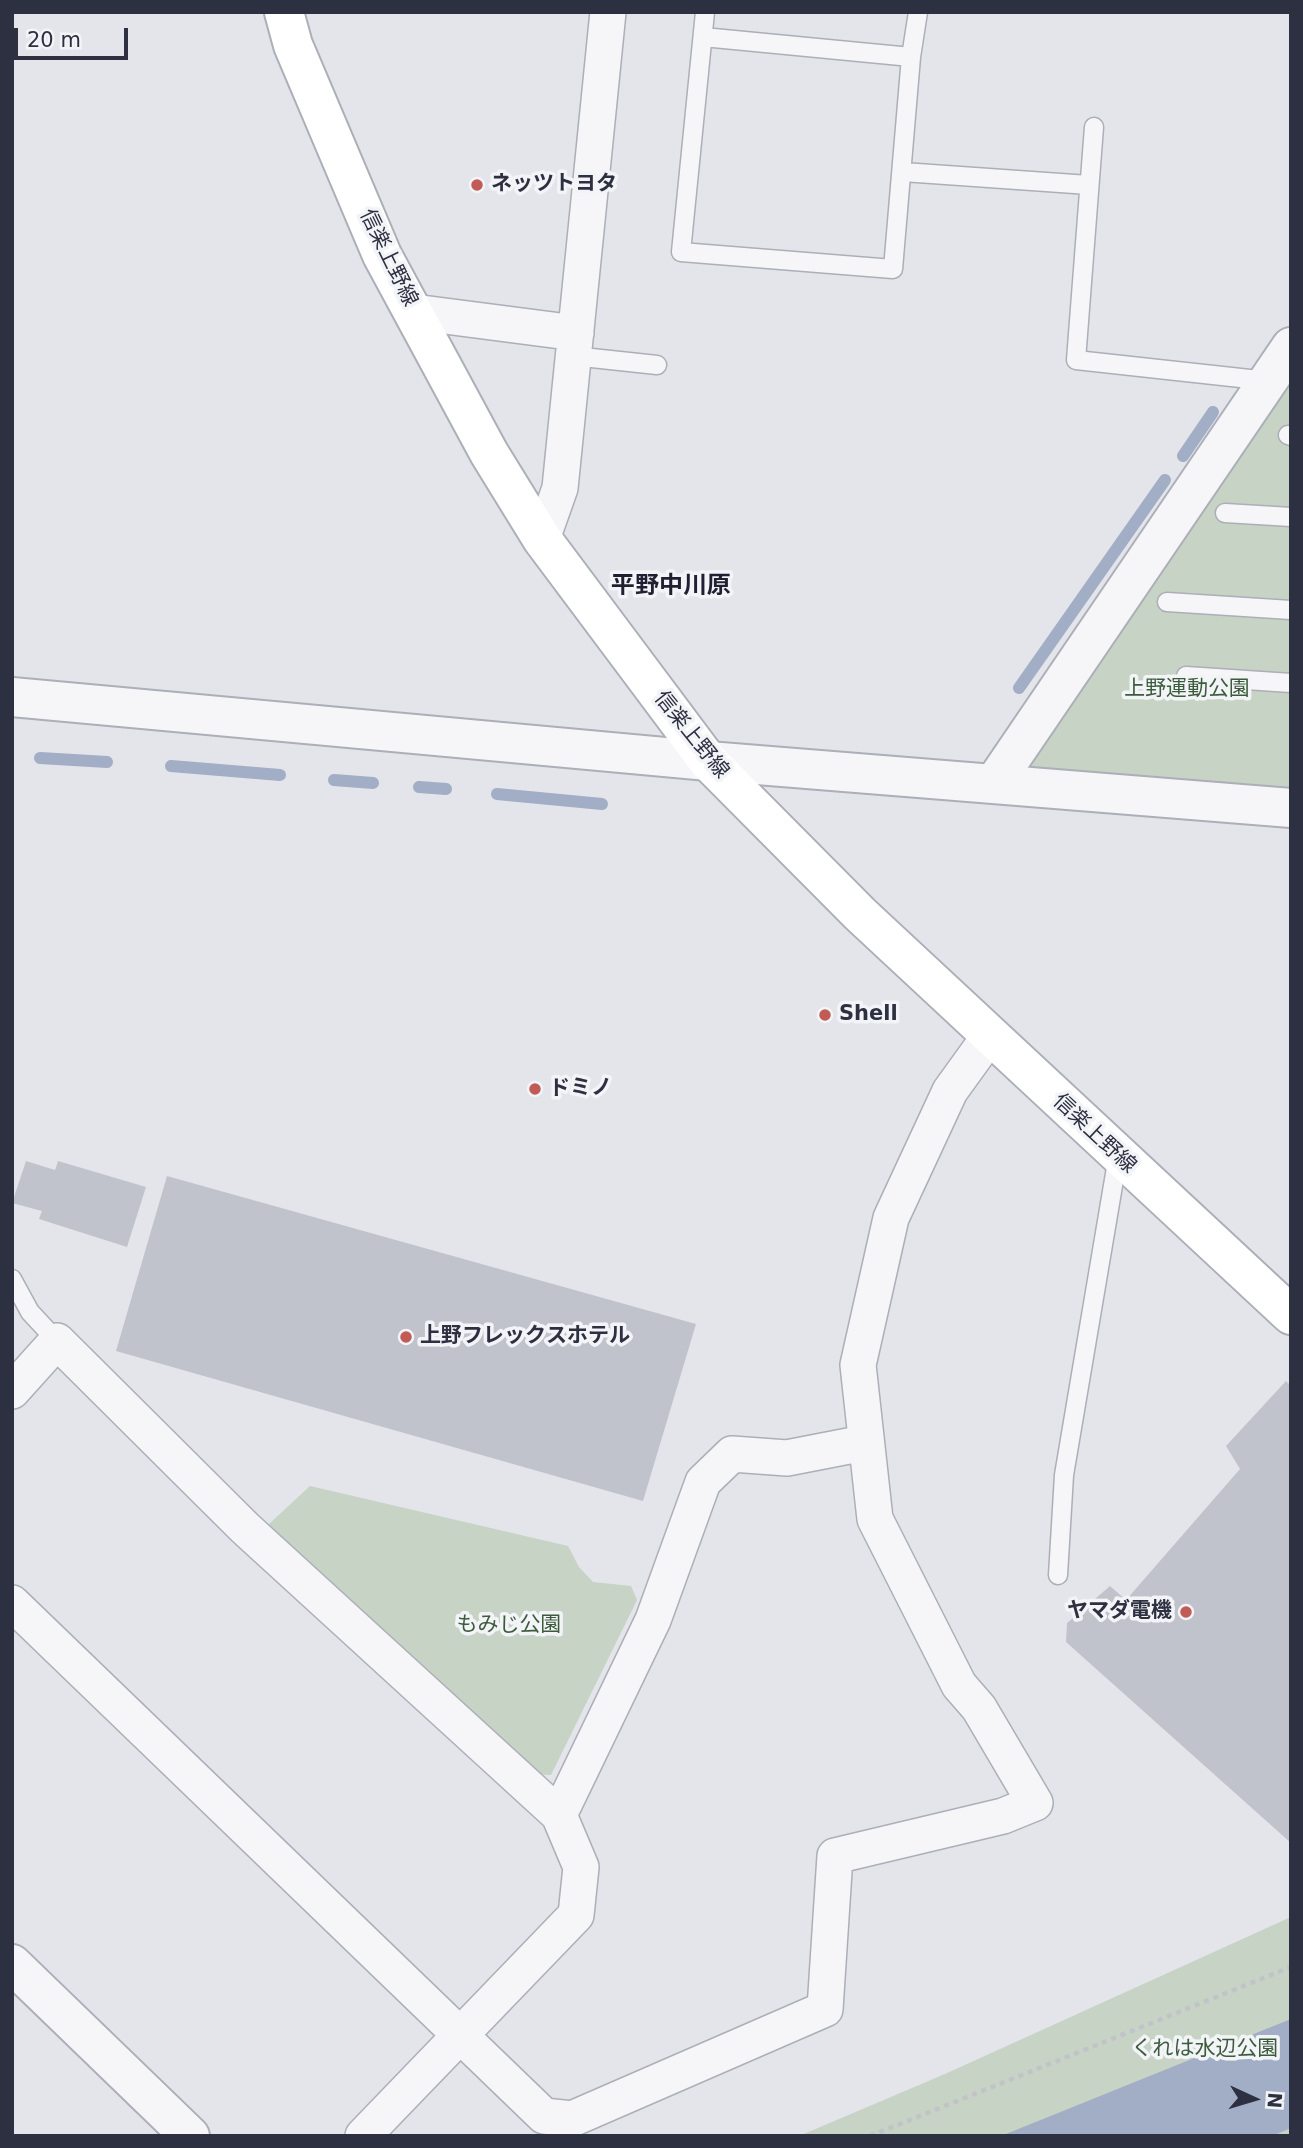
<!DOCTYPE html>
<html>
<head>
<meta charset="utf-8">
<style>
  body { margin:0 }
  #map { position:relative; width:1303px; height:2148px; overflow:hidden; background:#e3e5ea; font-family:"DejaVu Sans",sans-serif }
  canvas { display:block }
  .frame { position:absolute; inset:0; border:14px solid #2d3041; pointer-events:none }
  .north { position:absolute; left:1219px; top:2064px; width:70px; height:70px; -webkit-text-stroke:5px #f3f4f7; paint-order:stroke; rotate:94deg; font-size:19px; font-weight:700; line-height:28px; text-align:center; color:#2d3041 }
  .north::after { content:''; display:block; margin:auto; width:24px; height:32px; background:#2d3041; clip-path:polygon(50% 0,100% 100%,50% 72%,0 100%) }
  .scale { position:absolute; left:14px; top:28px; width:114px; height:32px; box-sizing:border-box; border:4px solid #2d3041; border-top:0; padding-left:9px; font-size:21px; line-height:24px; white-space:nowrap; color:#2d3041; -webkit-text-stroke:5px #f3f4f7; paint-order:stroke }
</style>
</head>
<body>
<div id="map">
<canvas width="1303" height="2148"></canvas>
<div class="frame"></div>
<div class="north">N</div>
<div class="scale">20 m</div>
</div>
<script>
const g = document.querySelector('canvas').getContext('2d');
g.lineJoin = 'round';
function paint(path, color) {
  g.fillStyle = color;
  g.fill(path, 'evenodd');
}
function poly(rows) {
  const path = new Path2D();
  for (const r of rows) {
    path.moveTo(r[0], r[1]);
    for (let i = 2; i < r.length; i += 2) path.lineTo(r[i], r[i + 1]);
  }
  return path;
}
function strokePath(path, color, width, dash) {
  g.strokeStyle = color;
  g.lineWidth = width;
  g.lineCap = dash ? 'butt' : 'round';
  g.setLineDash(dash || []);
  g.stroke(path);
}
function write(font, color, halo, rows, align = 'center') {
  g.font = font + ' "DejaVu Sans","Noto Sans JP",sans-serif';
  g.lineWidth = 7;
  g.setLineDash([]);
  g.textBaseline = 'middle';
  g.strokeStyle = halo;
  g.fillStyle = color;
  for (const [text, x, y, turn = 0] of rows) {
    g.save();
    g.translate(x, y);
    g.rotate((+turn || 0) * Math.PI / 180);
    g.textAlign = isNaN(turn) ? turn : align;
    if (halo) g.strokeText(text, 0, 0);
    g.fillText(text, 0, 0);
    g.restore();
  }
}
paint(poly([
  [1291,354,1291,803,1001,779],
  [310,1486,568,1546,579,1567,593,1582,631,1586,637,1600,551,1775,531,1774,268,1525],
  [1291,1917,1291,2136,799,2136,945,2074]
]), '#c6d3c5');
paint(poly([
  [1291,2019,1291,2128,1272,2136,1001,2136]
]), '#a2adc6');
strokePath(poly([
  [1183,456,1213,412],
  [1019,688,1165,480],
  [40,758,107,762],
  [171,766,280,775],
  [334,780,373,783],
  [419,787,446,789],
  [497,794,602,804]
]), '#a2adc6', 12);
paint(poly([
  [26,1161,55,1170,58,1161,146,1187,127,1247,39,1219,42,1211,12,1203],
  [167,1176,696,1324,643,1501,116,1351],
  [1286,1381,1291,1386,1291,1843,1066,1642,1067,1623,1110,1586,1126,1600,1240,1469,1226,1446]
]), '#c1c3cc');
const service = poly([
  [705,12,681,252,893,269,911,57,918,12],
  [703,37,911,57],
  [1094,127,1076,360,1268,381],
  [903,172,1089,185],
  [573,356,657,365],
  [1288,435,1291,436],
  [1225,513,1291,517],
  [1167,602,1291,610],
  [1186,676,1291,683],
  [12,1279,30,1312,57,1341],
  [1058,1575,1064,1475,1118,1156]
]);
const minor = poly([
  [414,312,576,333],
  [542,539,560,488,608,12],
  [12,1391,57,1341,245,1528,559,1815,581,1867,576,1915,363,2136],
  [12,1603,544,2116,572,2119,825,2009,835,1856,1003,1816,1035,1803,979,1708,959,1685,875,1519,858,1365,891,1218,950,1091,989,1037],
  [559,1815,653,1620,703,1482,732,1454,787,1458,864,1443]
]);
const tertiary = poly([
  [12,697,708,761,1291,808],
  [995,782,1291,347],
  [12,1964,190,2136]
]);
const secondary = poly([
  [284,12,293,45,382,255,489,453,542,539,708,761,860,914,1291,1315]
]);
strokePath(service, '#acafb7', 21);
strokePath(minor, '#acafb7', 38);
strokePath(tertiary, '#acafb7', 42);
strokePath(secondary, '#acafb7', 42);
strokePath(poly([
  [870,2136,1291,1967]
]), '#c2c3c9', 4.5, [5, 5]);
strokePath(service, '#f6f6f9', 18);
strokePath(minor, '#f6f6f9', 35);
strokePath(tertiary, '#f6f6f9', 38);
strokePath(secondary, '#fff', 38);
for (const [x, y, r, color] of [
  [477,185,7,"#c15b56"],
  [825,1015,7,"#c15b56"],
  [535,1089,7,"#c15b56"],
  [406,1337,7,"#c15b56"],
  [1186,1612,7,"#c15b56"]
]) {
  const dot = new Path2D();
  dot.arc(x, y, r, 0, 2 * Math.PI);
  g.fillStyle = color;
  g.fill(dot);
  strokePath(dot, '#f3f4f7', 2.5);
}
write('bold 21px', '#2d3041', '#f3f4f7', [
  ["ネッツトヨタ",491,185],
  ["Shell",839,1015],
  ["ドミノ",549,1089],
  ["上野フレックスホテル",420,1337],
  ["ヤマダ電機",1172,1612,"right"]
], 'left');
write('21px', '#2d3041', '#f3f4f7', [
  ["信楽上野線",388,258,64],
  ["信楽上野線",691,735,51],
  ["信楽上野線",1094,1134,43]
]);
write('21px', '#3c5b3c', '#f3f4f7', [
  ["上野運動公園",1187,690],
  ["もみじ公園",509,1626],
  ["くれは水辺公園",1205,2050]
]);
write('bold 24px', '#1f2132', '#f3f4f7', [
  ["平野中川原",671,587]
]);
</script>
</body>
</html>
